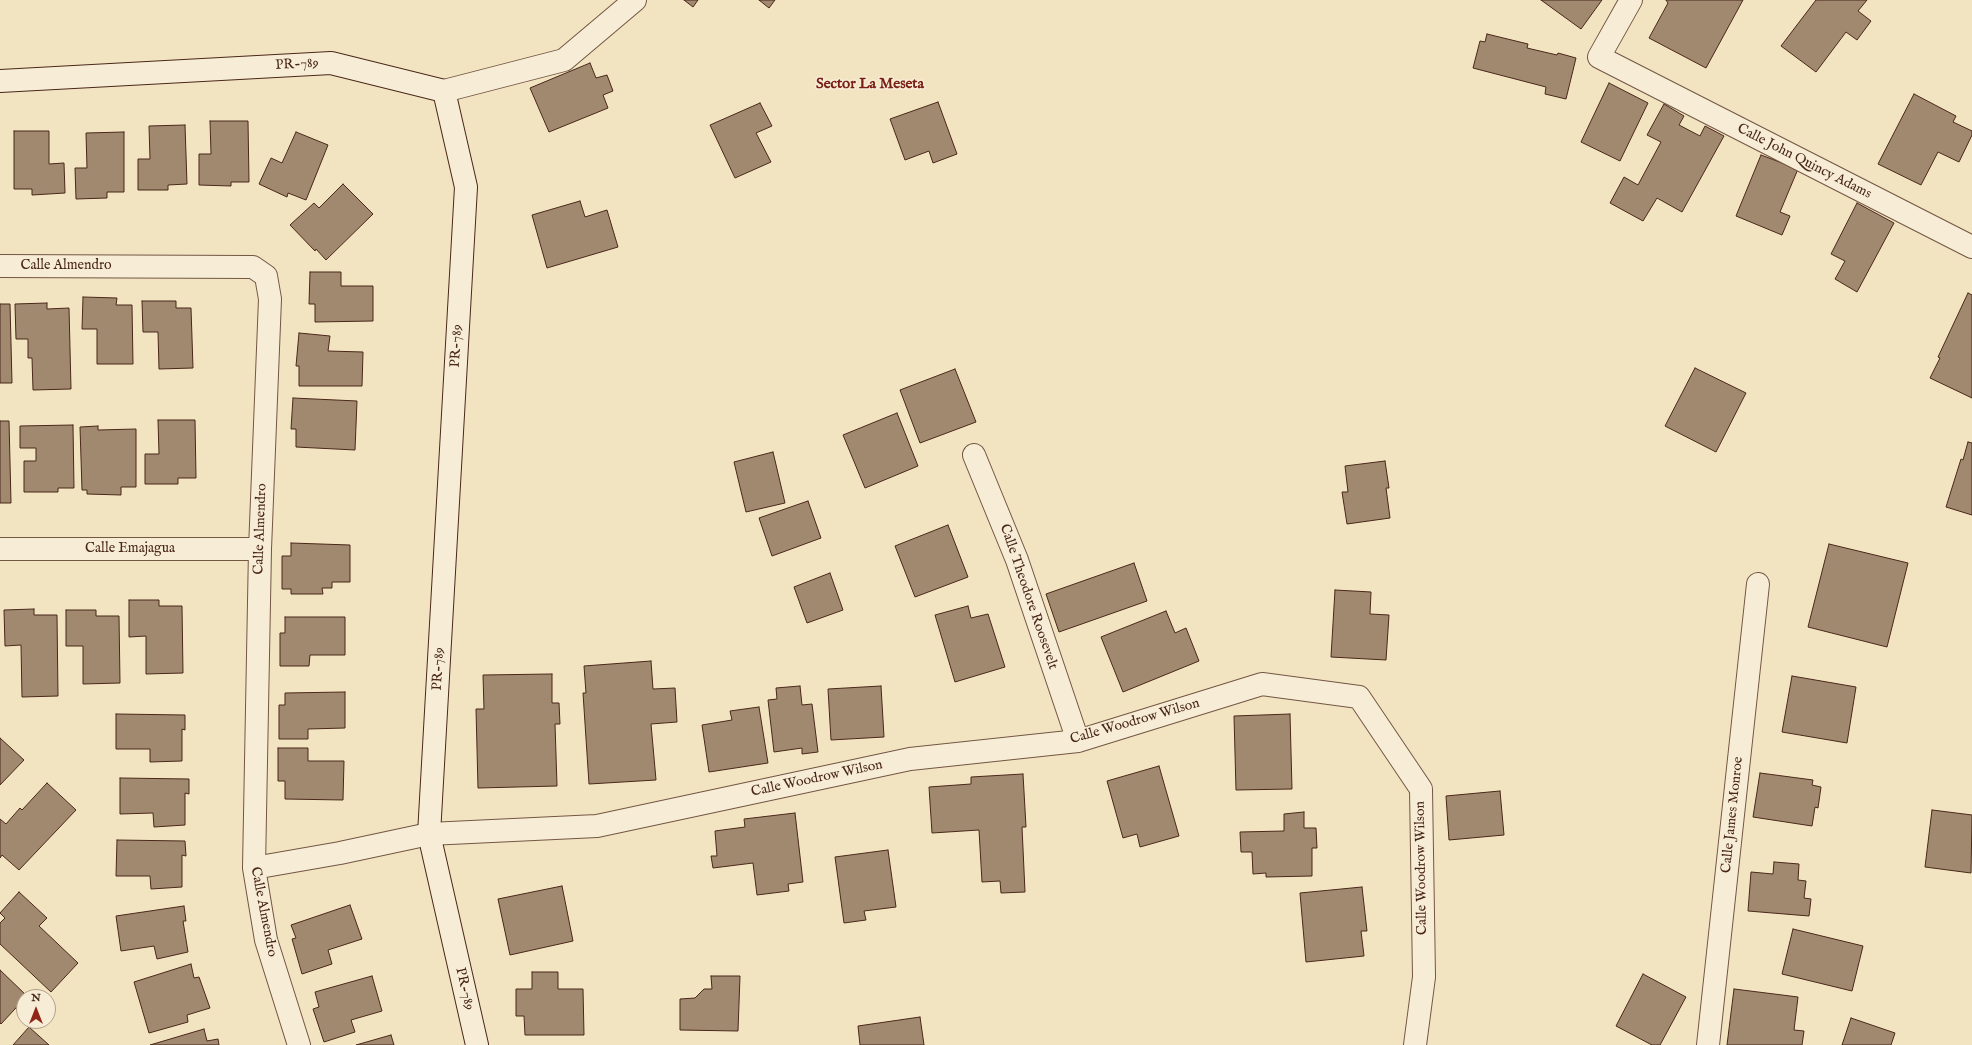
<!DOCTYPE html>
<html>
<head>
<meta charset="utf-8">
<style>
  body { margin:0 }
  #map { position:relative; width:1972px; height:1045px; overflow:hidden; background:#f2e4c1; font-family:"IM FELL English",serif }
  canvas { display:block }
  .north { position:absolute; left:16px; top:989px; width:40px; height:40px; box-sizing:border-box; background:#f7edd7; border:1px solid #b19e8b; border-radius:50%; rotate:0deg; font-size:11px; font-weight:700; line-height:16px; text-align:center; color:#492719 }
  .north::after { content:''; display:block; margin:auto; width:14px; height:18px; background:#8f2418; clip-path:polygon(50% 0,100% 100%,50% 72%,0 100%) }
</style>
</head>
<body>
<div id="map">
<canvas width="1972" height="1045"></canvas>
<div class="north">N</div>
</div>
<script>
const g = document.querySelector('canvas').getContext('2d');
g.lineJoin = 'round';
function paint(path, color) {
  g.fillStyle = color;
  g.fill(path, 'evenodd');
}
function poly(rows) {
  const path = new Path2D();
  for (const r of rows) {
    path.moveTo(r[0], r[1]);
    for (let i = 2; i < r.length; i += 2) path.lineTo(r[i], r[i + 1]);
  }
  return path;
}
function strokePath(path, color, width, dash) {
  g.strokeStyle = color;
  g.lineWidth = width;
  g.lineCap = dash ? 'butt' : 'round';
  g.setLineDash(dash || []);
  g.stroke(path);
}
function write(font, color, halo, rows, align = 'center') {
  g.font = font + ' "IM FELL English",serif';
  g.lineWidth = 3;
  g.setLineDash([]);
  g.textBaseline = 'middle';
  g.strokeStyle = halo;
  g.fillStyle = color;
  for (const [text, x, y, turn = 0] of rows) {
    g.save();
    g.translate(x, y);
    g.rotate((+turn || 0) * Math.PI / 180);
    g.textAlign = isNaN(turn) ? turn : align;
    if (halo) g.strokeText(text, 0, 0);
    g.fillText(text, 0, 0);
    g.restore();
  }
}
const building = poly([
  [684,0,698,0,693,7,684,0],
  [759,0,775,0,769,8,759,0],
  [1541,0,1602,0,1581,29,1541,0],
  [1666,0,1743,0,1706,68,1649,38,1668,3,1666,0],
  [1816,0,1867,0,1858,11,1871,21,1857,40,1846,32,1816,72,1781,46,1816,0],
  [1487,34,1528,44,1527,48,1557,55,1558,53,1576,58,1566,99,1545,94,1546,87,1473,68,1480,41,1485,42,1487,34],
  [590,63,596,78,607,75,613,91,603,95,608,108,549,132,530,88,590,63],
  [1609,83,1648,103,1620,161,1581,142,1609,83],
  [1914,94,1956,116,1953,122,1972,131,1972,135,1959,162,1938,152,1921,185,1878,164,1914,94],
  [938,102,957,154,933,163,929,151,905,160,890,119,938,102],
  [760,103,772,126,756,133,771,162,735,178,710,125,760,103],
  [1664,104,1684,116,1679,125,1700,136,1705,126,1724,136,1682,212,1657,198,1643,221,1610,203,1624,177,1638,185,1661,142,1647,135,1664,104],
  [210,121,248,121,249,182,231,182,231,186,199,185,199,154,211,154,210,121],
  [185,125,187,184,168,185,168,190,138,190,138,159,150,159,149,126,185,125],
  [14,131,49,131,49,164,64,163,65,193,32,195,32,189,14,189,14,131],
  [124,132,124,192,107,192,107,198,76,199,75,168,87,168,86,133,124,132],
  [296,132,328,145,306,200,288,193,287,197,259,184,271,158,282,163,296,132],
  [1761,155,1798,169,1780,212,1790,216,1782,235,1736,216,1761,155],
  [343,184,373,214,326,260,316,249,315,251,290,225,314,203,319,208,343,184],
  [580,201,585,217,607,210,618,247,547,268,532,215,580,201],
  [1857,203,1894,223,1857,292,1835,279,1845,261,1831,254,1857,203],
  [310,272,341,272,341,286,373,286,373,321,315,322,315,304,309,304,310,272],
  [1968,293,1972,295,1972,398,1930,378,1940,358,1938,357,1968,293],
  [83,297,117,298,116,305,132,305,133,364,97,364,97,329,82,329,83,297],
  [142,301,176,301,176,308,191,308,193,368,159,369,158,332,143,332,142,301],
  [47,303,47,309,69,308,71,389,33,390,32,358,28,358,28,339,16,339,15,304,47,303],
  [0,304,10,304,12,383,0,383,0,304],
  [299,333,330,336,328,351,363,352,362,386,299,386,299,366,296,366,299,333],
  [1695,368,1746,393,1716,452,1665,426,1695,368],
  [955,369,976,422,920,443,900,390,955,369],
  [293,398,357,401,355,450,296,447,296,429,291,429,293,398],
  [897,413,918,466,865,488,843,435,897,413],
  [158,420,195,420,196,478,178,478,178,484,145,484,145,454,159,454,158,420],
  [0,421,9,421,11,503,0,503,0,421],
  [73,425,74,488,58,488,58,492,24,492,24,461,36,461,36,448,20,448,20,426,73,425],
  [98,426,98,430,136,429,136,487,121,487,121,495,87,494,87,490,82,490,80,427,98,426],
  [1968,442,1972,443,1972,515,1946,507,1961,459,1963,460,1968,442],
  [773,452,785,503,746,512,734,462,773,452],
  [1385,461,1389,488,1386,488,1390,518,1347,524,1342,492,1348,492,1345,466,1385,461],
  [808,501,821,538,772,556,759,518,808,501],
  [948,525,968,577,915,597,895,546,948,525],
  [291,543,350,545,350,582,332,582,332,588,322,588,323,594,291,594,291,589,282,589,282,556,291,556,291,543],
  [1829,544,1908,563,1887,647,1808,627,1829,544],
  [1134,563,1147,601,1059,632,1046,594,1134,563],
  [830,573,843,610,807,623,794,587,830,573],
  [1335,590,1371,592,1370,614,1389,615,1386,660,1331,657,1335,590],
  [129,600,159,600,159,606,182,606,183,673,146,674,146,636,129,637,129,600],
  [968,606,971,618,988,614,1005,667,955,682,935,615,968,606],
  [34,609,34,615,57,615,58,696,22,697,21,645,5,646,4,610,34,609],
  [66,610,96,610,96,616,119,616,120,683,83,684,83,646,66,646,66,610],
  [1166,611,1175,633,1186,628,1199,661,1123,692,1101,637,1166,611],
  [285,617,345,617,345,655,310,655,309,666,280,666,280,633,285,633,285,617],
  [651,661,653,689,675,688,677,722,651,724,656,780,589,784,583,693,586,693,584,666,651,661],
  [552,674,552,703,559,703,560,724,555,724,557,786,478,788,476,709,484,709,483,675,552,674],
  [1792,676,1856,687,1847,743,1782,732,1792,676],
  [800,686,802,705,812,704,818,752,802,754,802,748,774,752,768,700,777,699,776,688,800,686],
  [881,686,884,737,831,740,828,689,881,686],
  [345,692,345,728,308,729,308,739,279,739,279,705,285,705,285,693,345,692],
  [759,707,768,763,709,772,702,725,732,720,730,711,759,707],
  [116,714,185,715,185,730,182,729,182,761,150,762,150,749,116,749,116,714],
  [1290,714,1292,789,1236,790,1234,716,1290,714],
  [0,738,24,760,0,785,0,738],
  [278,748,308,748,308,761,344,761,343,800,285,799,285,781,278,781,278,748],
  [1159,766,1179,836,1140,847,1137,834,1123,838,1107,781,1159,766],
  [1760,773,1813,780,1812,785,1821,787,1818,808,1815,807,1812,826,1753,817,1760,773],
  [1023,774,1026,827,1022,827,1025,892,1001,893,1000,881,982,882,979,830,932,833,929,787,971,784,971,777,1023,774],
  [120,778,189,779,189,794,185,793,185,825,154,827,153,813,120,814,120,778],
  [47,783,76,810,19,870,2,855,0,858,0,819,6,824,20,808,22,810,47,783],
  [1500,791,1504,835,1449,840,1446,796,1500,791],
  [1932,810,1972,815,1971,873,1925,867,1932,810],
  [1304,812,1304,828,1316,828,1317,848,1312,848,1312,876,1266,877,1266,873,1253,874,1252,852,1241,852,1240,832,1284,831,1284,814,1304,812],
  [795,813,803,882,788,884,789,891,757,895,753,863,713,868,711,856,717,856,715,831,745,827,744,819,795,813],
  [117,840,185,841,186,856,182,855,182,887,151,889,150,876,116,876,117,840],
  [888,850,896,907,864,911,866,920,844,923,835,857,888,850],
  [1774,862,1799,864,1798,880,1806,881,1804,898,1811,899,1809,916,1748,911,1751,872,1773,874,1774,862],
  [562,886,573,941,510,955,498,899,562,886],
  [1362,887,1367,931,1361,931,1364,956,1306,962,1300,893,1362,887],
  [19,892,47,918,39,926,78,963,51,992,0,944,0,923,5,918,0,913,19,892],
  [350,905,362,939,328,950,332,964,302,974,292,939,296,938,291,925,350,905],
  [184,906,186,921,183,921,188,952,157,959,154,946,121,951,116,916,184,906],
  [1793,929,1863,946,1852,991,1782,974,1793,929],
  [191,964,194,978,199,977,210,1008,187,1015,188,1022,149,1033,134,982,191,964],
  [0,970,27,996,1,1024,0,1023,0,970],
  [532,972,558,972,558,989,583,989,584,1035,525,1035,524,1016,516,1016,516,989,532,989,532,972],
  [1643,974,1686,997,1660,1045,1652,1045,1616,1026,1643,974],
  [372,976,382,1011,351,1020,355,1032,324,1042,313,1009,319,1007,315,992,372,976],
  [711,976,740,976,738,1031,680,1030,680,999,695,998,704,989,712,989,711,976],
  [1734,989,1798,997,1794,1030,1804,1031,1802,1045,1727,1045,1734,989],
  [920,1017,924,1045,860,1045,858,1026,920,1017],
  [1851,1018,1895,1033,1891,1045,1842,1045,1851,1018],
  [29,1027,49,1045,13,1045,29,1027],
  [204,1029,207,1041,218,1039,219,1045,150,1045,204,1029],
  [391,1035,394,1045,356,1045,391,1035]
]);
paint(building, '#a18970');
strokePath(building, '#492719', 1);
const street = poly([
  [1631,0,1599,57,1972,247],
  [444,91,564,60,635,0],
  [0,266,253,267,266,276,270,299,260,549,254,868,266,940,299,1045],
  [974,455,1017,560,1078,741],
  [0,549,260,549],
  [254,868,340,853,429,834,597,826,910,759,1078,741,1262,684,1359,697,1421,789,1424,977,1415,1045],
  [1708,1045,1758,584]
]);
const secondary = poly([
  [0,81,331,63,444,91,466,187,429,834,477,1045]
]);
strokePath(street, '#735643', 24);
strokePath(secondary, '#492719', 24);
strokePath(street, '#f7edd7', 22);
strokePath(secondary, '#f7edd7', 22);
write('14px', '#492719', '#f7edd7', [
  ["PR-789",297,65,-3],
  ["Calle John Quincy Adams",1804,162,27],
  ["Calle Almendro",66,266],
  ["PR-789",457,346,-87],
  ["Calle Almendro",261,529,-88],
  ["Calle Emajagua",130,549],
  ["Calle Theodore Roosevelt",1028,597,71],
  ["PR-789",439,669,-87],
  ["Calle Woodrow Wilson",1135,722,-16],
  ["Calle Woodrow Wilson",817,779,-12],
  ["Calle James Monroe",1733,815,-84],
  ["Calle Woodrow Wilson",1422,868,-91],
  ["Calle Almendro",263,912,79],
  ["PR-789",464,989,77]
]);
write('bold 15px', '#7a1f14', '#f7edd7', [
  ["Sector La Meseta",870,85]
]);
</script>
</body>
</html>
